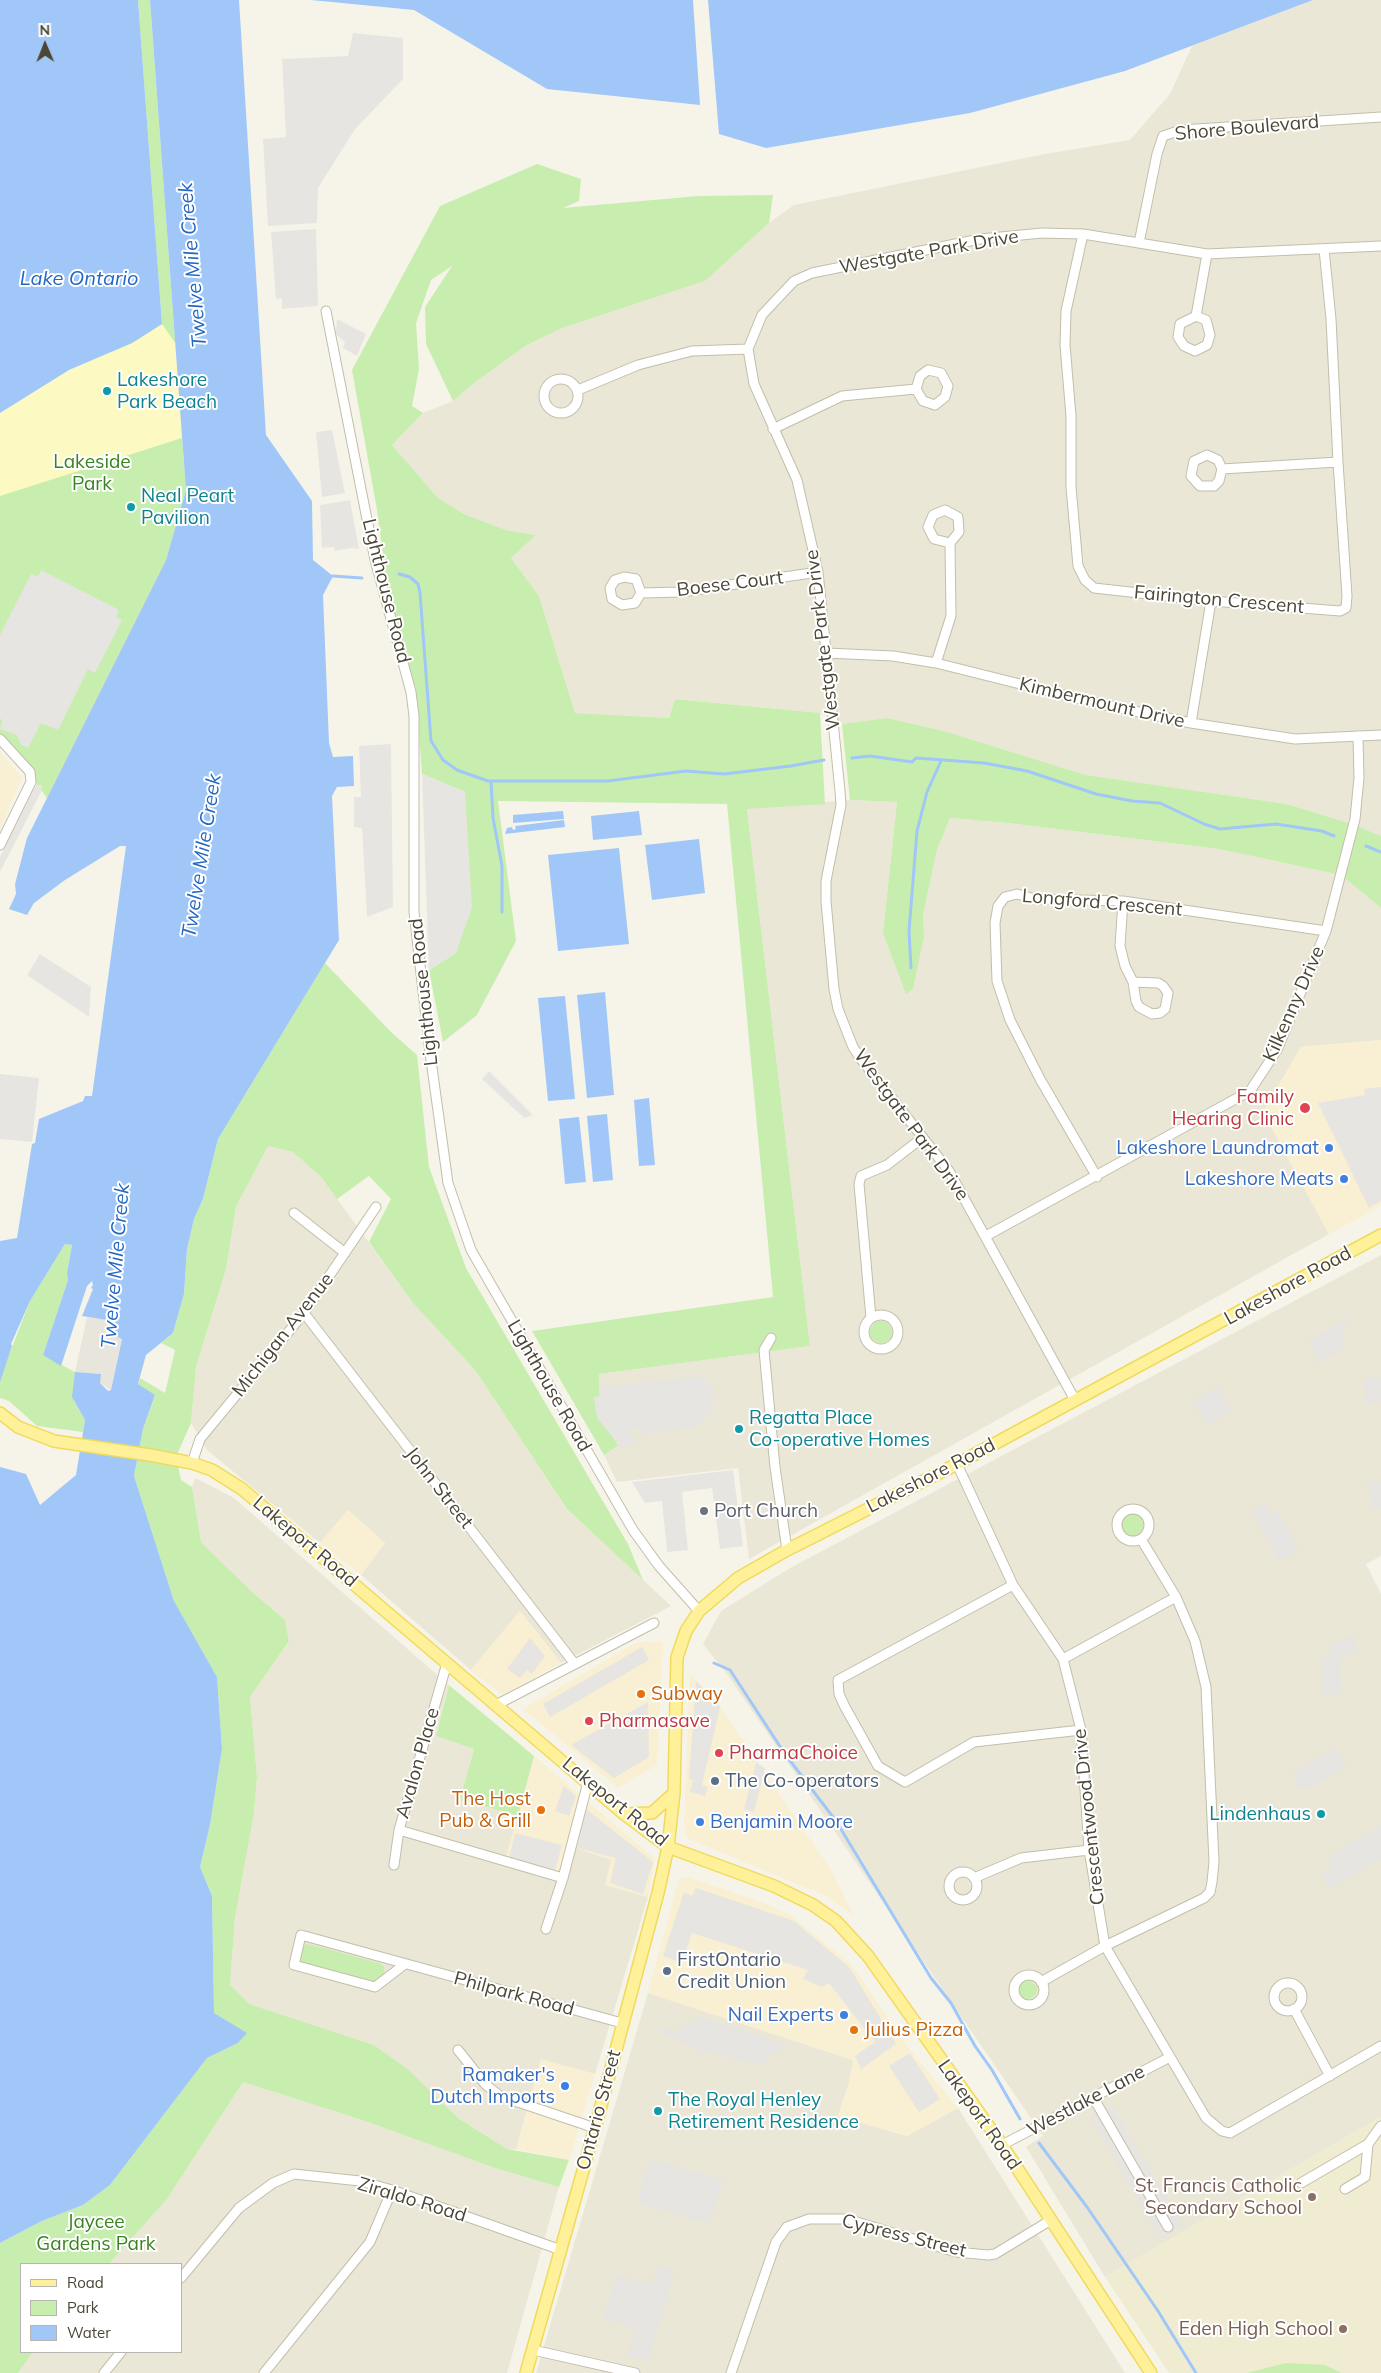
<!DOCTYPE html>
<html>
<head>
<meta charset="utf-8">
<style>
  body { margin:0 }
  #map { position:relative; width:1381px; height:2373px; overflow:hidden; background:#f6f4e9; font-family:Mulish,sans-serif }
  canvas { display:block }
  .legend { position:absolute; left:20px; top:2263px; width:162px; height:90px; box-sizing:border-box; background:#fff; border:1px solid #b7b5af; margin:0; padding:6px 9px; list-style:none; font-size:15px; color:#4b4636 }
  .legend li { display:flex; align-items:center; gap:10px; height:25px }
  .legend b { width:25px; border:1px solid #b7b5af }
  .north { position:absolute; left:20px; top:20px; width:50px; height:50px; -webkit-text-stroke:4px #fff; paint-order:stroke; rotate:359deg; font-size:14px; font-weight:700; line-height:20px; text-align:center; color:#4b4636 }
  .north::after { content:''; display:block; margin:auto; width:18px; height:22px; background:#4b4636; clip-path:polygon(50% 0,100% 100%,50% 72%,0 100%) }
</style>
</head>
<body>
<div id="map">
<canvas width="1381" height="2373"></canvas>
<ul class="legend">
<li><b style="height:6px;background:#fff199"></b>Road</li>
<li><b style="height:14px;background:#c7eeae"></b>Park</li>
<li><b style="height:14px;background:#a0c7f8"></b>Water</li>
</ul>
<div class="north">N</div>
</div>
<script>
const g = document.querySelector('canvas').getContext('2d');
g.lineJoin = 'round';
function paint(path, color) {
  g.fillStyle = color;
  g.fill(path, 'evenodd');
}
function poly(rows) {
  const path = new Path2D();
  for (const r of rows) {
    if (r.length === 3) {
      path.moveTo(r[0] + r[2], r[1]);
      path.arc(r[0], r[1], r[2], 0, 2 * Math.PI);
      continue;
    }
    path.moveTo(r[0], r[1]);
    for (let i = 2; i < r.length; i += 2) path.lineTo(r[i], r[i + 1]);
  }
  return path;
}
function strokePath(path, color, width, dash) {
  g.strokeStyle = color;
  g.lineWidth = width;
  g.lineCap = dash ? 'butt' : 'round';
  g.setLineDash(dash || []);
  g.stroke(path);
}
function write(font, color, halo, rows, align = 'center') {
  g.font = font + ' Mulish,sans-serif';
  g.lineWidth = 4;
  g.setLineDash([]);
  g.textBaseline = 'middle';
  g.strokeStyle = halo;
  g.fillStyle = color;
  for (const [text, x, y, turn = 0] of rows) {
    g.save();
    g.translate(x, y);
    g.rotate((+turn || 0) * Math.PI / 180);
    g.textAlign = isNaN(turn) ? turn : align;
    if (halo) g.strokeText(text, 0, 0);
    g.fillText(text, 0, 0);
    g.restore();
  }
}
paint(poly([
  [1313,0,1381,0,1381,836,1352,824,1287,804,1086,775,944,731,887,718,842,724,820,713,675,699,669,718,575,713,539,596,511,558,536,535,506,530,464,514,438,498,392,445,423,413,453,401,478,380,527,345,562,328,705,281,769,223,794,205,1045,154,1130,140,1170,94,1192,46],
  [850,800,897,802,883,933,924,936,923,915,937,850,950,818,1008,823,1219,849,1341,875,1381,908,1381,1040,1301,1047,1263,1112,1329,1234,749,1559,738,1468,617,1482,604,1455,618,1446,600,1407,599,1374,810,1346,747,808],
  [268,1146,293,1152,321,1177,413,1303,475,1370,567,1509,671,1606,561,1663,520,1611,471,1670,361,1575,385,1543,348,1510,320,1543,207,1450,191,1423,196,1367,226,1269,236,1207],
  [1381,1255,1381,1556,1366,1564,1381,1594,1381,2117,1105,2277,1026,2147,1043,2136,727,1674,703,1644,721,1611,790,1568],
  [195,1478,234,1498,449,1685,436,1736,474,1749,460,1799,518,1816,506,1858,569,1845,612,1860,606,1885,648,1897,595,2074,541,2060,516,2149,507,2149,458,2118,408,2069,374,2045,248,2004,230,1985,235,1918,254,1813,257,1777,250,1697,289,1641,285,1620,252,1592,201,1542,192,1487],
  [648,1993,853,2060,849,2083,838,2116,907,2136,958,2108,1125,2373,536,2373],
  [243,2082,362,2120,495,2168,559,2187,507,2373,18,2373,33,2352,181,2352,181,2264,109,2264,167,2199]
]), '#eae7d6');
paint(poly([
  [0,752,22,777,0,830],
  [1381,1040,1381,1206,1329,1234,1263,1112,1301,1047],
  [348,1510,385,1543,361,1575,320,1543],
  [520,1611,561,1663,502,1695,471,1670],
  [663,1641,657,1765,618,1788,523,1709,635,1643],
  [690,1673,719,1705,831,1870,854,1916,826,1896,687,1838,684,1825],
  [534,1756,655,1859,648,1897,605,1885,611,1860,570,1846,561,1874,506,1858],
  [688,1877,767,1904,790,1915,852,1965,907,2046,958,2108,907,2136,838,2116,849,2083,853,2060,648,1993,679,1879],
  [541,2059,595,2074,569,2160,516,2149]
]), '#f9efd2');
paint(poly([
  [87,1317,114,1321,122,1338,111,1390,100,1383,100,1374,75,1372]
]), '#e8e5dd');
paint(poly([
  [1381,2117,1381,2373,1169,2373,1105,2277]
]), '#f0ecd1');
paint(poly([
  [138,0,150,0,186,490,166,560,47,798,0,736,0,413,162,324],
  [537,164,581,179,579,201,563,208,698,196,773,195,769,223,705,281,562,328,527,345,478,380,453,401,426,344,425,307,452,266,431,280,416,323,419,369,412,406,423,413,392,445,438,498,464,514,506,530,536,535,511,558,539,596,575,713,669,718,675,699,820,713,825,804,747,809,810,1346,599,1374,600,1407,618,1446,604,1455,532,1331,773,1297,727,804,498,801,516,941,477,1015,443,1042,429,970,456,953,465,792,422,774,416,688,404,662,386,577,377,510,352,370,440,206],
  [887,718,944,731,1086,775,1287,804,1352,824,1381,836,1381,908,1341,875,1219,849,1008,823,950,818,937,850,923,915,924,936,913,989,906,994,883,933,897,802,850,800,842,724],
  [325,963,391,1032,417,1055,429,1167,466,1268,628,1544,643,1580,567,1509,475,1370,413,1303,369,1242,391,1199,369,1176,337,1199,321,1177,293,1152,268,1146,236,1207,226,1269,196,1367,191,1423,176,1457,181,1480,192,1487,201,1542,252,1592,285,1620,289,1641,250,1697,257,1777,254,1813,235,1918,230,1985,249,2004,374,2045,408,2069,458,2118,507,2149,569,2160,559,2187,495,2168,362,2120,243,2082,167,2199,109,2264,21,2264,21,2352,33,2352,18,2373,0,2373,0,2243,42,2221,83,2205,110,2185,207,2058,238,2043,246,2033,214,2013,212,1896,200,1867,210,1825,222,1749,217,1677,174,1601,134,1476,143,1429,155,1396,138,1384,140,1378,165,1393,175,1350,161,1343,173,1333,184,1294,187,1249,194,1219,203,1199,218,1139],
  [65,1244,72,1245,67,1273,68,1280,43,1355,75,1372,74,1401,85,1420,83,1432,37,1426,9,1401,0,1398,0,1378,30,1301],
  [881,1332,11],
  [1132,1525,11],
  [449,1685,534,1756,518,1816,460,1799,474,1749,436,1736],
  [308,1944,379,1963,384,1967,385,1978,375,1985,302,1965,298,1960,302,1946],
  [1028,1990,9],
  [1286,2363,1325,2365,1341,2373,1247,2373]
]), '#c7eeae');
paint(poly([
  [162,324,176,344,182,438,0,496,0,413,69,370,132,343]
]), '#fdf9c2');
paint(poly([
  [353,33,403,38,403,79,355,129,318,188,317,223,268,226,263,139,286,137,282,59,348,56],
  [316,229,318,306,282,309,282,298,276,299,271,232],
  [337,319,366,334,357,356,343,348,345,342,336,334],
  [332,430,345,493,322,497,316,432],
  [350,500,359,549,351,548,335,551,334,547,322,548,320,505],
  [41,570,119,610,116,617,122,620,95,673,88,669,58,730,41,723,28,748,21,745,17,735,0,729,2,721,0,718,0,635,31,574,38,577],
  [391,744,393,907,367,917,362,828,354,827,354,797,361,797,359,746],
  [422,774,465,792,472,908,456,953,429,970],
  [36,785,42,785,42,790,0,872,0,857],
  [40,954,91,987,89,1017,27,975],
  [489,1071,533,1115,524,1118,482,1079],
  [0,1074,39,1078,32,1142,0,1139],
  [1381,1087,1381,1201,1369,1208,1318,1103,1365,1095,1364,1089],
  [1347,1318,1342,1350,1318,1364,1309,1340],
  [705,1376,705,1384,713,1383,715,1402,708,1403,713,1408,699,1426,641,1435,641,1427,634,1429,631,1434,637,1441,622,1449,597,1418,594,1397,602,1396,601,1387],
  [1381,1377,1381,1402,1365,1403,1364,1378],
  [1218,1386,1232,1410,1207,1426,1192,1401],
  [733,1470,743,1546,720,1549,712,1488,682,1492,688,1550,667,1552,662,1501,645,1503,632,1482],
  [1365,1482,1381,1482,1381,1508,1370,1508,1372,1497],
  [1265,1503,1271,1514,1277,1510,1299,1550,1279,1561,1251,1511],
  [1353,1634,1358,1651,1340,1660,1341,1692,1321,1698,1321,1656,1331,1656,1329,1646],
  [530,1638,545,1656,532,1674,527,1670,520,1678,507,1669],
  [642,1647,649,1660,550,1717,543,1704],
  [696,1681,720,1707,702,1785,708,1787,705,1796,690,1792,693,1780,689,1779],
  [648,1702,649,1757,614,1778,571,1745],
  [1336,1747,1347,1767,1305,1790,1303,1786,1298,1788,1294,1780,1297,1778,1293,1771],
  [756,1763,765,1768,754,1812,744,1809],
  [564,1786,576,1796,569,1816,555,1811],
  [586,1809,653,1862,643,1894,610,1883,616,1858,577,1848],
  [1381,1826,1381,1859,1329,1889,1321,1875,1334,1867,1328,1856],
  [515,1833,562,1845,555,1870,509,1858],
  [696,1888,794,1921,850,1968,896,2044,861,2069,855,2056,875,2042,829,1983,822,1987,803,1979,808,1970,692,1933,682,1963,663,1956,684,1892,692,1896],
  [697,2016,786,2044,786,2047,767,2057,764,2065,701,2051,661,2033,662,2027,677,2032,683,2024,693,2025],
  [910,2053,940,2099,919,2112,889,2066],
  [1112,2105,1183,2226,1161,2239,1090,2117],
  [650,2159,723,2180,710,2224,637,2203],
  [658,2266,675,2270,648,2362,627,2356,635,2328,603,2319,616,2275,652,2285]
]), '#e7e5e1');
paint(poly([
  [0,0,138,0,162,324,132,343,69,370,0,413],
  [150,0,239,0,266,435,312,501,313,560,333,576,323,595,329,743,333,757,353,756,354,786,337,787,332,796,339,940,218,1139,203,1199,194,1219,187,1249,184,1294,173,1333,146,1355,138,1384,155,1395,143,1429,134,1476,174,1601,217,1677,222,1749,210,1825,200,1867,212,1896,214,2013,247,2033,238,2043,207,2058,110,2185,83,2205,42,2221,0,2243,0,1467,26,1474,40,1505,76,1475,85,1420,72,1397,75,1372,101,1374,100,1383,108,1391,111,1390,122,1339,111,1334,113,1321,82,1316,93,1289,91,1288,93,1285,92,1281,87,1286,61,1366,43,1355,68,1280,67,1273,72,1245,65,1244,30,1301,11,1344,12,1346,0,1382,0,1241,17,1238,32,1144,35,1143,39,1119,83,1101,85,1096,92,1096,126,846,120,846,65,880,34,903,27,915,9,909,16,894,15,884,27,838,166,560,186,490],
  [311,0,693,0,700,105,547,89,414,10],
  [708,0,1313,0,1125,71,970,113,766,148,719,134],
  [563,811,564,819,513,823,513,815],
  [639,811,642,835,593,840,591,816],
  [564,820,565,827,505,834,507,828,512,827,513,830,516,829,515,826],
  [699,839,705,893,652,900,645,845],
  [619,848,629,944,558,951,548,855],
  [605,992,614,1095,587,1098,577,995],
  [565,996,575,1099,548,1101,538,998],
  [649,1098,655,1165,639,1166,634,1100],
  [607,1114,613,1180,593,1182,587,1116],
  [579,1117,586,1182,565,1184,559,1119]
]), '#a0c7f8');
strokePath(poly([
  [399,574,410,577,418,584,420,593,431,741,443,760,457,770,488,781,608,781,686,771,724,774,791,766,824,760],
  [333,576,362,578],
  [852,758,870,756,912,762,916,758,984,763,1027,771,1096,794,1132,801,1160,803,1204,824,1220,829,1276,824,1322,831,1334,836],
  [491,781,493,818,502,866,502,912],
  [1366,846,1381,852],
  [911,968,909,931,917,831,927,792,941,761],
  [714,1663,730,1670,785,1754,836,1821,931,1978,951,2003,975,2046,992,2070,1020,2119],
  [1039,2143,1087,2207,1158,2311,1196,2373]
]), '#a0c7f8', 3);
const minor = poly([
  [1083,234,1066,311,1065,345,1071,416,1071,487,1078,566,1085,580,1094,588,1211,601,1340,611,1346,608,1347,596,1338,462,1331,319,1324,249],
  [1139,243,1157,154,1163,136,1181,130,1381,117],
  [326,311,375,560,411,692,414,716,414,912,430,1053,448,1183,471,1250,633,1530,659,1566,699,1611],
  [1196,316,1206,320,1210,335,1207,345,1195,351,1184,346,1178,337,1180,324,1196,316,1207,254],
  [561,396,17],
  [578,390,638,365,692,351,748,349],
  [773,429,842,396,916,389,923,401,935,405,945,397,948,386,941,373,928,370,920,376,916,389],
  [1222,469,1219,481,1214,486,1200,486,1191,476,1194,461,1207,455,1218,460,1222,469,1338,462],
  [641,593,635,603,622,605,612,599,610,588,615,580,624,577,636,579,641,593,682,592,818,572],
  [826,653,893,656,936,663,1092,702,1191,723,1295,739,1381,735],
  [936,663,951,616,950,543,959,532,958,517,945,510,933,515,928,527,934,539,950,543],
  [1191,723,1211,601],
  [0,739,30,772,31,782,0,845],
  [1123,901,1120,946,1125,966,1133,982,1136,1001,1139,1007,1152,1014,1160,1013,1165,1009,1168,993,1163,986,1158,983,1133,982],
  [1097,1177,1040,1079,1010,1020,997,981,995,923,998,906,1005,897,1017,894,1035,899,1123,901,1326,931],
  [294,1213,345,1253],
  [986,1236,1250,1091,1277,1050,1326,931,1355,819,1359,778,1358,736],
  [304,1313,574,1663],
  [881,1332,17],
  [871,1318,859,1184,861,1176,887,1165,922,1138],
  [771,1338,764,1350,775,1467,787,1550],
  [1075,1400,949,1171,861,1059,853,1047,838,1009,834,989,826,901,826,881,841,805,840,791,818,572,797,480,754,384,748,349,762,315,794,281,812,273,980,239,1042,233,1083,234,1207,254,1381,246],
  [192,1463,200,1439,304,1313,376,1207],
  [957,1464,1013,1585,1063,1659,1081,1730,1089,1850,1105,1946,1206,2118,1222,2131,1230,2133,1381,2046],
  [1133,1525,16],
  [1013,1585,838,1680,839,1694,845,1707,878,1766,905,1782,974,1742,1081,1730],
  [1063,1659,1176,1597],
  [496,1705,654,1623],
  [399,1830,563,1878],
  [394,1865,399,1830,447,1663],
  [963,1886,14],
  [974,1878,1021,1858,1089,1850],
  [546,1929,563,1878,588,1782],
  [405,1964,375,1987,294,1965,301,1935,622,2023],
  [1029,1990,15],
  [1041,1982,1105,1946,1204,1898,1210,1892,1212,1882,1214,1862,1206,1687,1195,1641,1176,1597,1141,1539],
  [1288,1997,14],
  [1294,2009,1330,2076],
  [458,2050,485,2084,500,2096,595,2128],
  [1093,2097,1168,2227],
  [1002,2145,1170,2057],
  [1301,2183,1368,2144,1381,2126],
  [1345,2189,1365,2177,1368,2144],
  [181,2278,239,2208,273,2183,294,2174,360,2181,392,2190,561,2250],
  [533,2350,635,2373],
  [104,2373,121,2352],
  [264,2373,370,2242,392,2190],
  [731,2373,776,2242,787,2227,809,2219,847,2219,956,2252,988,2255,995,2254,1051,2220]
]);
const major = poly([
  [0,1413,18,1427,54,1441,150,1455,192,1463,212,1470,242,1489,624,1814,668,1847,774,1886,813,1905,836,1921,868,1956,1002,2145,1151,2373],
  [624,1814,652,1813,674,1793],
  [526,2373,595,2128,658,1893,668,1847,674,1793,677,1657,686,1631,699,1611,738,1578,787,1550,957,1464,1381,1235]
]);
strokePath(minor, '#c3beaa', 11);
strokePath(major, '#f0da5d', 14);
strokePath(minor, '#fff', 9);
strokePath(major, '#fff199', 11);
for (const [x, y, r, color] of [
  [107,391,5,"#0f9aa8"],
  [131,507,5,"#0f9aa8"],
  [1305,1108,6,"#e0444e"],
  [1329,1148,5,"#3f7fe0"],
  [1344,1179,5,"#3f7fe0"],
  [739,1429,5,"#0f9aa8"],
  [704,1511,5,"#6b7280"],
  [641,1694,5,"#e8710a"],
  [589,1721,5,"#e0444e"],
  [719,1753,5,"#e0444e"],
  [715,1781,5,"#5c6f8a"],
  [541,1810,5,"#e8710a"],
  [1321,1814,5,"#0f9aa8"],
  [700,1822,5,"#3f7fe0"],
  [667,1971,5,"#5c6f8a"],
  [844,2015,5,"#3f7fe0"],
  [854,2030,5,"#e8710a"],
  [565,2086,5,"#3f7fe0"],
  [658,2111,5,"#0f9aa8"],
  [1312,2197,5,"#8d6e63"],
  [1343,2329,5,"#8d6e63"]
]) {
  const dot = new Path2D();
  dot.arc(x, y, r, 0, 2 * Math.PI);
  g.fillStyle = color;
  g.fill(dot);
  strokePath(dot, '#fff', 2);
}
write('19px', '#4b4636', '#fff', [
  ["Shore Boulevard",1247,128,-5],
  ["Westgate Park Drive",929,252,-10],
  ["Boese Court",730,584,-7],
  ["Lighthouse Road",386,591,76],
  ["Fairington Crescent",1219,600,5],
  ["Westgate Park Drive",823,640,-97],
  ["Kimbermount Drive",1102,703,13],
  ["Longford Crescent",1102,903,5],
  ["Lighthouse Road",424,992,-96],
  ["Kilkenny Drive",1294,1004,-66],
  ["Westgate Park Drive",911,1125,54],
  ["Lakeshore Road",1288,1286,-29],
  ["Michigan Avenue",283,1335,-52],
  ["Lighthouse Road",549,1386,60],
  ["Lakeshore Road",931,1476,-27],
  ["John Street",439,1488,52],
  ["Lakeport Road",305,1542,40],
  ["Avalon Place",418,1763,-74],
  ["Lakeport Road",615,1802,39],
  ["Crescentwood Drive",1089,1817,-96],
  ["Philpark Road",514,1994,15],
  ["Westlake Lane",1086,2101,-28],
  ["Ontario Street",599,2110,-75],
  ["Lakeport Road",979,2115,55],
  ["Ziraldo Road",412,2200,17],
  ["Cypress Street",904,2236,14]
]);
write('19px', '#0d838f', '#fff', [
  ["Lakeshore",117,380],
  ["Park Beach",117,402],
  ["Neal Peart",141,496],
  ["Pavilion",141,518],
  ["Regatta Place",749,1418],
  ["Co-operative Homes",749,1440],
  ["Lindenhaus",1311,1814,"right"],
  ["The Royal Henley",668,2100],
  ["Retirement Residence",668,2122]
], 'left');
write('19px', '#398322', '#fff', [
  ["Lakeside",92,462],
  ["Park",92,484],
  ["Jaycee",96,2222],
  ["Gardens Park",96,2244]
]);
write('19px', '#be3a42', '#fff', [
  ["Family",1294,1097,"right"],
  ["Hearing Clinic",1294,1119,"right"],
  ["Pharmasave",599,1721],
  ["PharmaChoice",729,1753]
], 'left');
write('19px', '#366cbe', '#fff', [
  ["Lakeshore Laundromat",1319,1148],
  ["Lakeshore Meats",1334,1179],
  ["Benjamin Moore",710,1822,"left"],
  ["Nail Experts",834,2015],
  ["Ramaker's",555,2075],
  ["Dutch Imports",555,2097]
], 'right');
write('19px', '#5b616d', '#fff', [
  ["Port Church",714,1511]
], 'left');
write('19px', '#c56008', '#fff', [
  ["Subway",651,1694],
  ["The Host",531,1799,"right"],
  ["Pub & Grill",531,1821,"right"],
  ["Julius Pizza",864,2030]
], 'left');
write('19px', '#4e5e75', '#fff', [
  ["The Co-operators",725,1781],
  ["FirstOntario",677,1960],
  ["Credit Union",677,1982]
], 'left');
write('19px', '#785e54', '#fff', [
  ["St. Francis Catholic",1302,2186],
  ["Secondary School",1302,2208],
  ["Eden High School",1333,2329]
], 'right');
write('italic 20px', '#2367c3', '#fff', [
  ["Twelve Mile Creek",193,265,-95],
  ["Lake Ontario",79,279],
  ["Twelve Mile Creek",202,856,-81],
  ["Twelve Mile Creek",116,1266,-85]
]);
</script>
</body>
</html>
